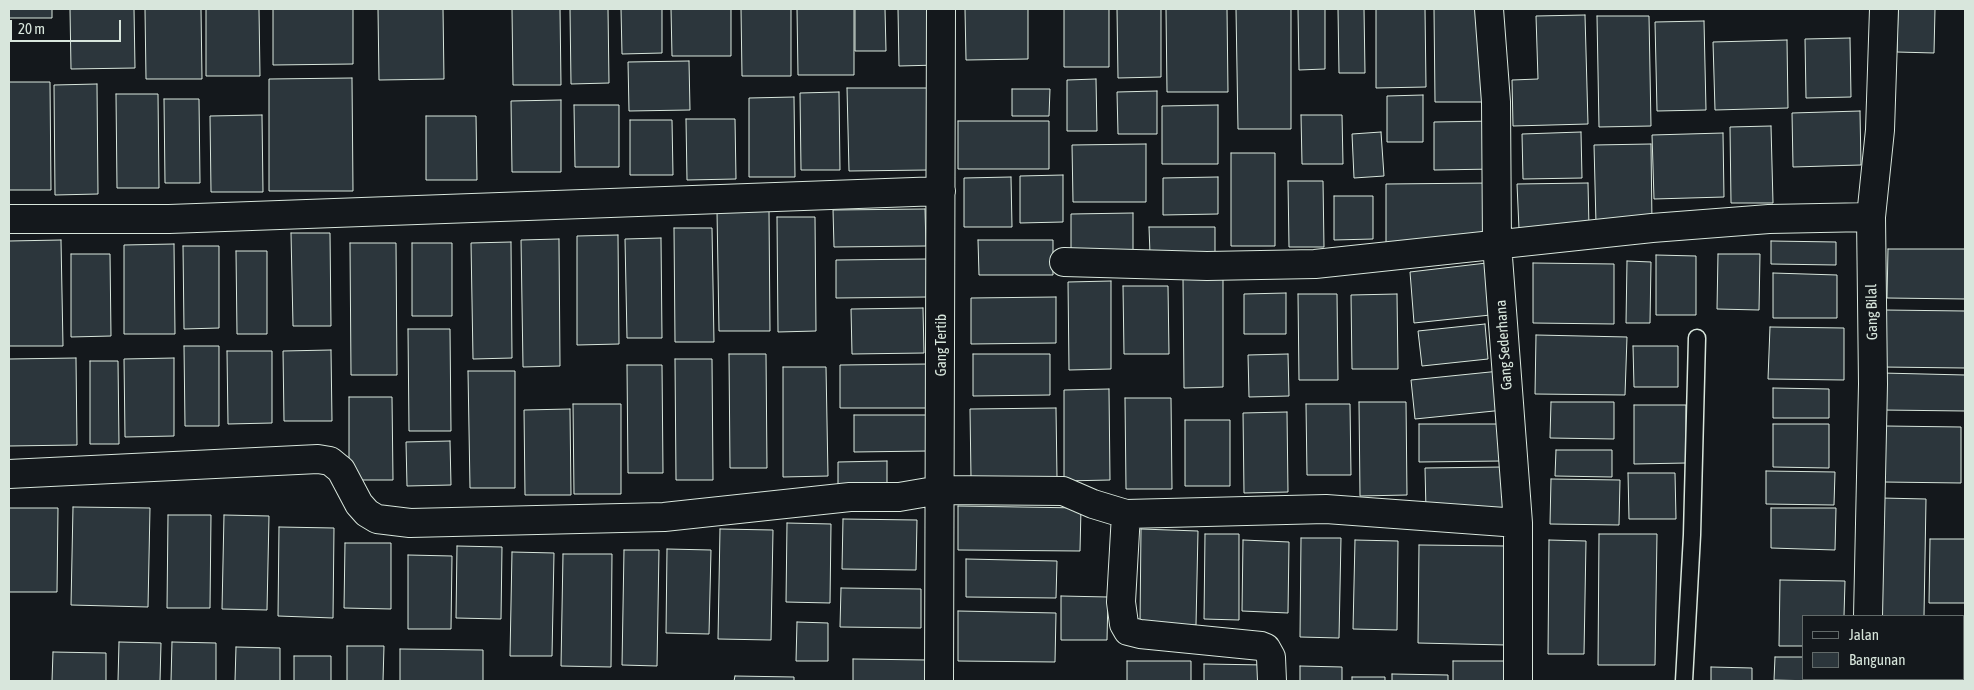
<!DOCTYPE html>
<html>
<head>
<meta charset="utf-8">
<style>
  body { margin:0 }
  #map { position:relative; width:1974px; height:690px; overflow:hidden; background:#14181c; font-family:"Asap Condensed",sans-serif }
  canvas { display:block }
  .frame { position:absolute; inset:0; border:10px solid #d8e6dc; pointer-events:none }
  .legend { position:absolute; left:1802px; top:615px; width:162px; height:65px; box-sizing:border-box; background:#14181c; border:1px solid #626a69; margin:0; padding:6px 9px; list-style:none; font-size:15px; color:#d8e6dc }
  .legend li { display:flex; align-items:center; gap:10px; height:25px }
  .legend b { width:25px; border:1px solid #626a69 }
  .scale { position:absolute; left:10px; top:20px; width:111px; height:22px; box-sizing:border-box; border:2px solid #d8e6dc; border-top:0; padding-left:6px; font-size:15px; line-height:18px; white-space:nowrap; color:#d8e6dc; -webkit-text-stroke:4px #14181c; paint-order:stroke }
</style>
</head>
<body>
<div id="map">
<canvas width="1974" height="690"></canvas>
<div class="frame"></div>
<ul class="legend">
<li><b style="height:6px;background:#14181c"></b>Jalan</li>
<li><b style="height:14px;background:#2c363c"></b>Bangunan</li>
</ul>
<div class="scale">20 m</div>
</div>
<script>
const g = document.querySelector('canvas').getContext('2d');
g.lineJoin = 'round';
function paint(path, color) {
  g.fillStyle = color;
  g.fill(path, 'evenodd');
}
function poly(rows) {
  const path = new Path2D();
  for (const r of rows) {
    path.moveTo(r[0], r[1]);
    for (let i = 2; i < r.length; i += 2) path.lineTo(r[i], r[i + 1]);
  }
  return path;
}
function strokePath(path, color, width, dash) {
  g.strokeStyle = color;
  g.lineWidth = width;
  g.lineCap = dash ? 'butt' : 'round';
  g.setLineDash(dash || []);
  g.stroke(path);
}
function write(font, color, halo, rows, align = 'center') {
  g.font = font + ' "Asap Condensed",sans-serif';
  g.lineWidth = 4;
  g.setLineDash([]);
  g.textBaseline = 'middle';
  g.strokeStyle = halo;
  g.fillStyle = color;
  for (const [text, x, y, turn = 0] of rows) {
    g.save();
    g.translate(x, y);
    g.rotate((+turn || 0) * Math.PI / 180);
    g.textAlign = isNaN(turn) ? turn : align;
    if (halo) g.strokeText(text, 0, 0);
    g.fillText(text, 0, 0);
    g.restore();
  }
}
const building = poly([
  [9,9,52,9,52,18,9,18,9,9],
  [70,9,134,9,135,68,71,69,70,9],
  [145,9,201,9,202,79,146,79,145,9],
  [206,9,259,9,260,76,206,76,206,9],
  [273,9,353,9,353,64,273,65,273,9],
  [378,9,443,9,444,79,379,80,378,9],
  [512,9,560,9,561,85,513,85,512,9],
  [570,9,608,9,609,83,571,84,570,9],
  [621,9,662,9,662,53,622,54,621,9],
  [671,9,731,9,731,56,672,56,671,9],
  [741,9,791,9,791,76,742,76,741,9],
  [797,9,854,9,854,75,798,75,797,9],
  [855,9,885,9,886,51,855,51,855,9],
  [898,9,938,9,938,65,899,66,898,9],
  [965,9,1028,9,1028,59,966,60,965,9],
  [1064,9,1109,9,1109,67,1064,67,1064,9],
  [1117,9,1161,9,1161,77,1118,78,1117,9],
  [1166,9,1227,9,1228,92,1167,92,1166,9],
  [1236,9,1291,9,1291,129,1238,129,1236,9],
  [1298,9,1325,9,1325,69,1299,70,1298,9],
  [1338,9,1364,9,1365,73,1339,73,1338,9],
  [1376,9,1425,9,1426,87,1376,88,1376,9],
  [1434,9,1486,9,1487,102,1435,102,1434,9],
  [1898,9,1935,9,1934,53,1897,52,1898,9],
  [1585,15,1588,124,1513,126,1512,80,1538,79,1536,16,1585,15],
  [1597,16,1649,16,1651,126,1599,127,1597,16],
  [1704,21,1706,110,1657,111,1655,22,1704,21],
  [1850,38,1851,97,1806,98,1805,39,1850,38],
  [1787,40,1788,108,1715,110,1713,42,1787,40],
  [689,61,690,110,629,111,628,62,689,61],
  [352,78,353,191,269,191,269,79,352,78],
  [1096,79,1097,131,1067,131,1067,80,1096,79],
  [9,82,50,82,51,190,9,190,9,82],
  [97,84,98,194,55,195,54,85,97,84],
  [847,88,929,88,929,170,849,171,847,88],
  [1012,89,1050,89,1049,116,1012,116,1012,89],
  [1157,91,1157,134,1118,134,1117,92,1157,91],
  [839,92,840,170,801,170,800,93,839,92],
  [116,94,158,94,159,188,117,188,116,94],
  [1423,95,1423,142,1387,142,1387,96,1423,95],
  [794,97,795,177,749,177,749,98,794,97],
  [164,99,199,99,200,183,165,183,164,99],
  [561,100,561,172,512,172,511,101,561,100],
  [574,105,619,105,619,167,575,167,574,105],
  [1218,105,1218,164,1162,164,1162,106,1218,105],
  [1860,111,1861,165,1793,167,1792,113,1860,111],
  [262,115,263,192,211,192,210,116,262,115],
  [1301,115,1342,115,1343,164,1302,164,1301,115],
  [426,116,476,116,477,180,426,180,426,116],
  [686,119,735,119,736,179,687,180,686,119],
  [630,120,672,120,673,175,630,175,630,120],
  [958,121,1049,121,1049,169,958,169,958,121],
  [1495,121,1496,169,1434,170,1434,122,1495,121],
  [1771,126,1773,203,1731,203,1730,127,1771,126],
  [1381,132,1384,176,1354,178,1352,134,1381,132],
  [1581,132,1582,178,1523,179,1522,134,1581,132],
  [1723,133,1724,197,1654,199,1652,135,1723,133],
  [1146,144,1146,202,1073,202,1072,145,1146,144],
  [1651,144,1652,223,1596,224,1594,145,1651,144],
  [1231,153,1275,153,1275,246,1231,246,1231,153],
  [1063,175,1063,222,1020,223,1020,176,1063,175],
  [1011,177,1012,227,964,227,964,178,1011,177],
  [1218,177,1218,214,1163,215,1163,178,1218,177],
  [1288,181,1323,181,1324,247,1289,247,1288,181],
  [1491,183,1491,243,1386,244,1386,184,1491,183],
  [1588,183,1589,227,1519,229,1517,184,1588,183],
  [1334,196,1373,196,1373,239,1334,240,1334,196],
  [925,209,926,246,834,247,833,210,925,209],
  [717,211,769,211,770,331,719,331,717,211],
  [1133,213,1133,253,1071,253,1071,214,1133,213],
  [777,217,815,217,816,331,778,332,777,217],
  [1149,227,1215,227,1215,253,1150,254,1149,227],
  [674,228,712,228,714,342,675,342,674,228],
  [291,233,330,233,331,326,293,326,291,233],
  [618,235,619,344,577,345,577,236,618,235],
  [661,238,662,338,627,338,625,239,661,238],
  [559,239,560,366,523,367,521,240,559,239],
  [61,240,63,346,9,346,9,241,61,240],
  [978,240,1053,240,1053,275,979,275,978,240],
  [1771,241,1836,242,1836,265,1771,264,1771,241],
  [511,242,512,358,473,359,471,243,511,242],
  [350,243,396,243,397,375,351,375,350,243],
  [412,243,452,243,452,316,412,316,412,243],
  [174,244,175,334,124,334,124,245,174,244],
  [183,246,219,246,219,328,184,329,183,246],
  [1888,249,1965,249,1965,299,1887,298,1888,249],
  [236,251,267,251,267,334,237,334,236,251],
  [71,254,110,254,111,336,71,337,71,254],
  [1718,254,1760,254,1759,310,1717,309,1718,254],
  [1656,255,1696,256,1696,315,1656,315,1656,255],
  [928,259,928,297,836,298,836,260,928,259],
  [1627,261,1651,262,1650,323,1626,323,1627,261],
  [1495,262,1500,314,1414,323,1410,272,1495,262],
  [1533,263,1614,264,1614,324,1533,323,1533,263],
  [1773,273,1837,275,1837,318,1773,318,1773,273],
  [1183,279,1223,279,1223,387,1184,388,1183,279],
  [1111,281,1111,369,1069,370,1068,282,1111,281],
  [1123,286,1168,286,1169,354,1124,354,1123,286],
  [1286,293,1286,334,1244,334,1244,294,1286,293],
  [1298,294,1337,294,1338,380,1299,380,1298,294],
  [1397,294,1398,369,1352,369,1351,295,1397,294],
  [1056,297,1056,343,971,344,971,298,1056,297],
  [923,308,924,353,852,354,851,309,923,308],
  [1884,310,1965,311,1965,368,1882,367,1884,310],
  [1485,324,1488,359,1422,366,1418,331,1485,324],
  [1770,327,1844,328,1844,380,1768,379,1770,327],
  [408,329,450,329,451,431,409,431,408,329],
  [1536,335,1627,337,1625,395,1535,394,1536,335],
  [184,346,219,346,219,426,185,426,184,346],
  [1633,346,1678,346,1678,387,1634,387,1633,346],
  [331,350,332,421,284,421,283,351,331,350],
  [227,351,272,351,272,423,228,424,227,351],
  [729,354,766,354,767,468,730,468,729,354],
  [973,354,1050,354,1050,395,973,396,973,354],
  [1288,354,1289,396,1249,397,1248,355,1288,354],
  [76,358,77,445,9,446,9,359,76,358],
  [174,358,174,436,125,437,124,359,174,358],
  [675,359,712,359,713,480,676,480,675,359],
  [90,361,118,361,119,444,90,444,90,361],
  [930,364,930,408,840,408,840,365,930,364],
  [627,365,662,365,663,473,628,473,627,365],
  [783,367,826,367,828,476,783,477,783,367],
  [468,371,515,371,515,488,470,488,468,371],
  [1500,371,1504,410,1415,419,1411,380,1500,371],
  [1882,373,1965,375,1965,411,1882,410,1882,373],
  [1773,388,1829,389,1829,418,1773,418,1773,388],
  [1109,389,1110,480,1064,481,1064,390,1109,389],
  [349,397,392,397,393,480,349,480,349,397],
  [1125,398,1171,398,1172,489,1126,489,1125,398],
  [1359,402,1406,402,1407,495,1360,496,1359,402],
  [1551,402,1614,402,1614,439,1550,438,1551,402],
  [573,404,621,404,621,494,574,494,573,404],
  [1306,404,1350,404,1351,475,1307,475,1306,404],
  [1634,405,1686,405,1686,463,1634,464,1634,405],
  [1056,408,1057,477,971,478,970,409,1056,408],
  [570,409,571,495,525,495,524,410,570,409],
  [1287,412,1288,492,1244,493,1243,413,1287,412],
  [854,415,928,415,928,451,854,452,854,415],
  [1185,420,1230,420,1230,486,1185,486,1185,420],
  [1419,424,1501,424,1501,461,1419,462,1419,424],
  [1773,424,1829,424,1829,468,1773,467,1773,424],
  [1885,426,1961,427,1961,483,1884,482,1885,426],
  [450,441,451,485,407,486,406,442,450,441],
  [1556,450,1612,450,1612,477,1555,476,1556,450],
  [887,461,887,488,838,488,838,462,887,461],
  [1503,467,1503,510,1426,511,1425,468,1503,467],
  [1766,471,1835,472,1834,505,1766,504,1766,471],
  [1628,473,1675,473,1676,519,1629,519,1628,473],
  [1551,479,1620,480,1619,525,1550,524,1551,479],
  [1881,498,1926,499,1924,616,1880,616,1881,498],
  [958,506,1081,508,1080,551,958,550,958,506],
  [73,507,150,508,148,607,71,605,73,507],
  [9,508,58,508,57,592,9,592,9,508],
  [1771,508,1836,508,1835,550,1771,548,1771,508],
  [168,515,211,515,210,608,167,608,168,515],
  [224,515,269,516,267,610,222,609,224,515],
  [843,519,917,520,916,570,842,569,843,519],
  [787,523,831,524,830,603,786,602,787,523],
  [279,527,334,528,333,618,278,616,279,527],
  [720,529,773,530,771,640,718,639,720,529],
  [1141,529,1198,531,1196,625,1140,624,1141,529],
  [1205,534,1239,534,1239,620,1204,619,1205,534],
  [1599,534,1657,534,1655,665,1598,665,1599,534],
  [1301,538,1341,538,1339,638,1300,637,1301,538],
  [1930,539,1965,539,1965,603,1929,603,1930,539],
  [1243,540,1289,542,1288,613,1242,611,1243,540],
  [1355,540,1398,541,1397,630,1353,629,1355,540],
  [1549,540,1586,541,1584,654,1548,654,1549,540],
  [345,543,391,543,391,609,344,608,345,543],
  [1419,545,1507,546,1506,645,1418,643,1419,545],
  [457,546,502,547,501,619,456,618,457,546],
  [667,549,711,550,709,634,666,633,667,549],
  [624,550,659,550,657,666,622,665,624,550],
  [512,552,554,553,552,656,510,656,512,552],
  [563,554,612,554,611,667,561,666,563,554],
  [408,555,452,556,451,629,408,629,408,555],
  [966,559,1057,561,1056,598,966,597,966,559],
  [1780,580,1845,581,1844,616,1803,616,1803,646,1779,646,1780,580],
  [841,588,921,589,921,628,840,627,841,588],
  [1061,596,1108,597,1107,640,1061,640,1061,596],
  [958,611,1056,613,1055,662,958,661,958,611],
  [797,622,828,623,828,661,796,661,797,622],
  [1963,639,1965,639,1965,681,1942,681,1942,679,1963,679,1963,639],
  [119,642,161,643,160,681,118,681,119,642],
  [172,642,216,643,216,681,171,681,172,642],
  [347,646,384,646,383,681,347,681,347,646],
  [236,647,280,648,280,681,235,681,236,647],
  [400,649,483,650,483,681,400,681,400,649],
  [53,652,106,653,106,681,52,681,53,652],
  [294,656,331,656,331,681,294,681,294,656],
  [1775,657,1803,657,1803,679,1816,679,1816,681,1774,680,1775,657],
  [853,659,928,660,928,681,853,681,853,659],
  [1127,661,1191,661,1191,681,1127,681,1127,661],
  [1453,661,1511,661,1511,681,1453,681,1453,661],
  [1204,664,1266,665,1266,681,1204,681,1204,664],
  [1300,666,1342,667,1342,681,1300,681,1300,666],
  [1711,667,1752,668,1752,681,1711,681,1711,667],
  [1392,674,1448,675,1448,681,1392,681,1392,674],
  [735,676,794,677,794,681,734,681,735,676],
  [1352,677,1385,677,1385,681,1352,681,1352,677]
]);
paint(building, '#2c363c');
strokePath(building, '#d8e6dc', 1);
const service = poly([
  [1684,681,1692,535,1697,338]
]);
const minor = poly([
  [1489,9,1496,102,1497,244,1518,523,1518,681],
  [9,219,169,219,941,191],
  [1064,262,1207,266,1315,264,1652,228,1769,219,1871,217],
  [9,474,318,459,330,461,341,470,359,504,367,513,377,519,410,523,664,517,850,497,899,497,940,490,1063,491,1093,504,1126,514,1326,509,1518,523],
  [1126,514,1121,602,1124,624,1128,631,1140,634,1261,646,1266,648,1271,657,1272,681],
  [1868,616,1873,384,1871,217,1880,130,1884,9],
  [939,681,941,9],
  [1867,681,1867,679]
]);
strokePath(service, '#d8e6dc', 19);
strokePath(minor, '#d8e6dc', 30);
strokePath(service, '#14181c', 16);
strokePath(minor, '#14181c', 28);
write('15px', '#d8e6dc', '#14181c', [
  ["Gang Bilal",1872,312,-91],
  ["Gang Tertib",941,345,-90],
  ["Gang Sederhana",1504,345,-94]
]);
</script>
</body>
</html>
